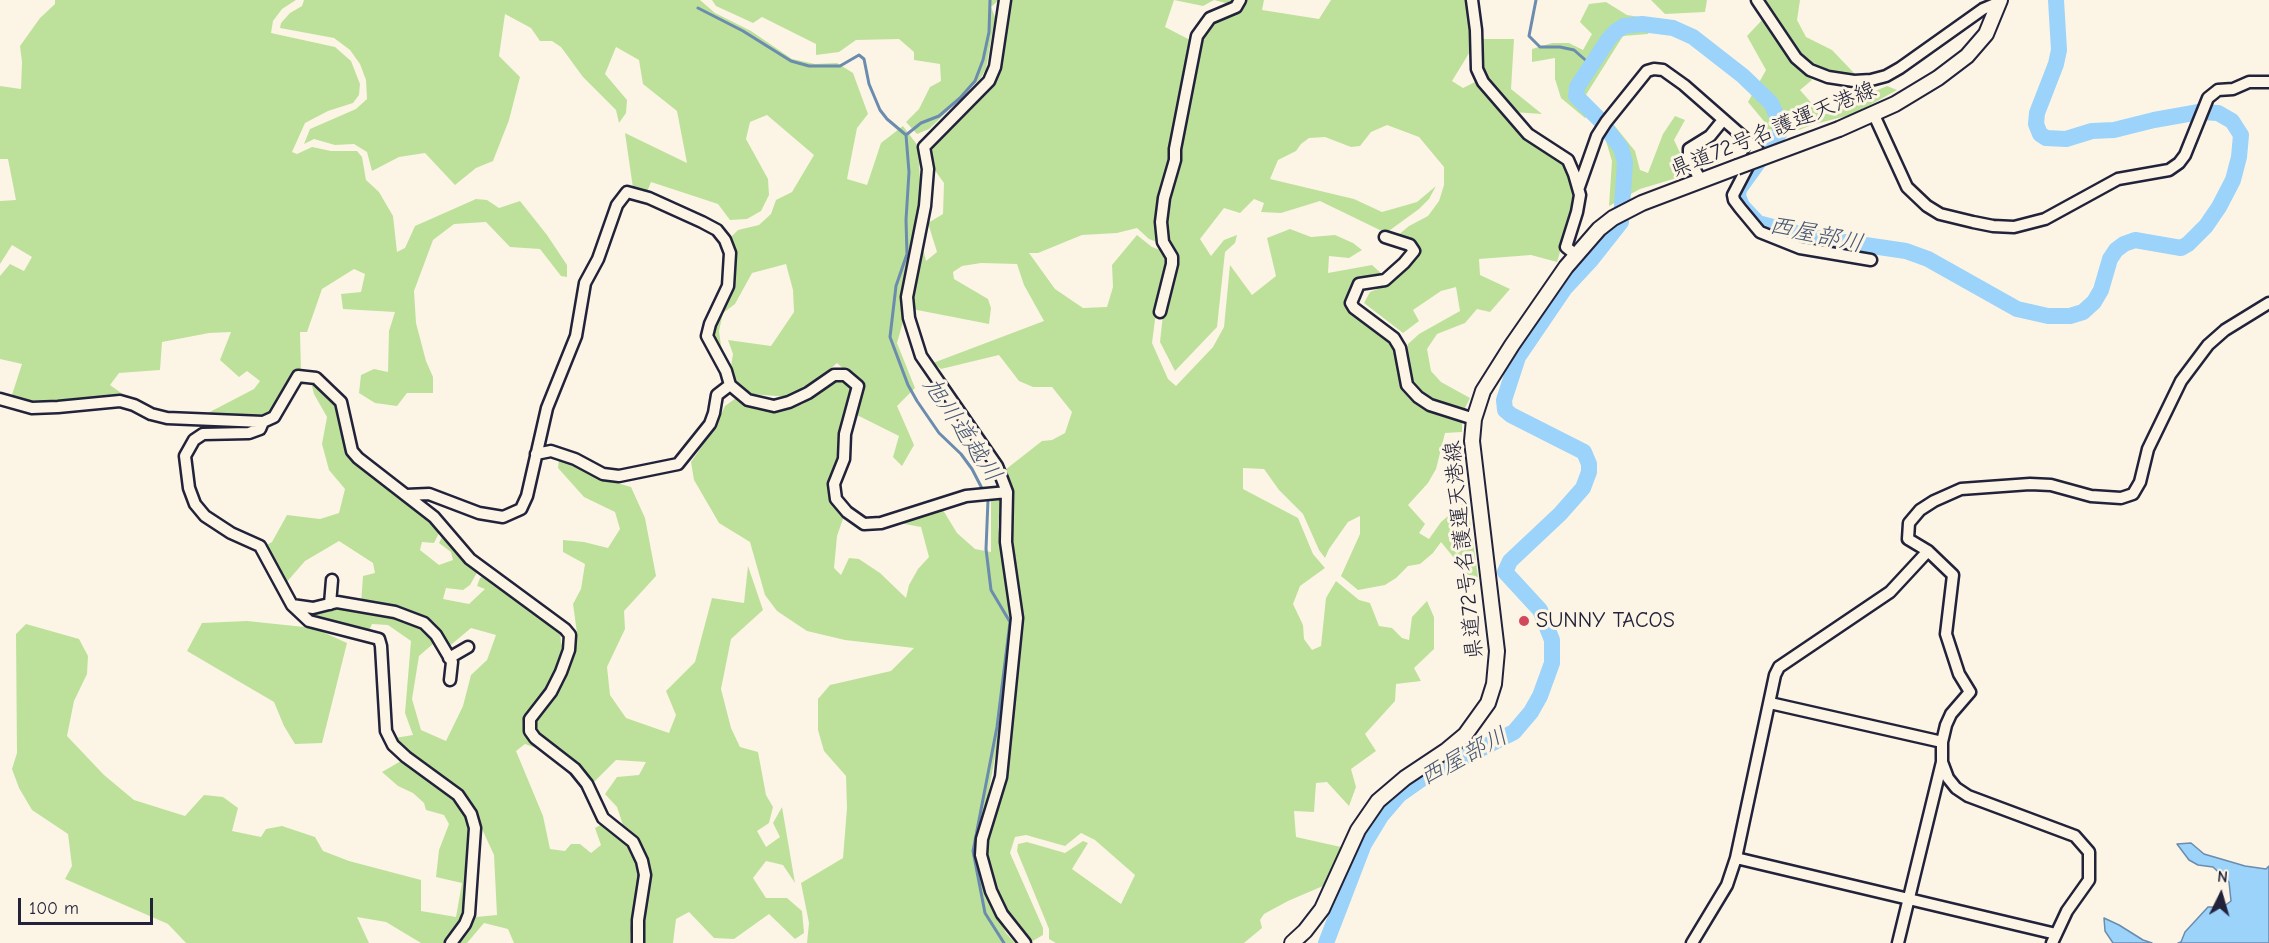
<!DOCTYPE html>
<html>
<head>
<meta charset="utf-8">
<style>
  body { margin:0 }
  #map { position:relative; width:2269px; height:943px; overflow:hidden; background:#fcf5e5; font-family:"Comic Neue",sans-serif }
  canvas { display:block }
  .north { position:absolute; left:2191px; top:865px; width:60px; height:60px; -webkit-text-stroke:4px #fcf5e5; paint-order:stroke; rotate:5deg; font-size:16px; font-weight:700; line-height:24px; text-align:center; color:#22223b }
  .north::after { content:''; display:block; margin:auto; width:21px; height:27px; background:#22223b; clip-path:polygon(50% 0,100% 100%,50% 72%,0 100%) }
  .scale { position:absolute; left:18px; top:898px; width:135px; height:27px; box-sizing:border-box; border:3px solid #22223b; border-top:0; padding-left:8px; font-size:18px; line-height:21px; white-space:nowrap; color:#22223b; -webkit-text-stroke:4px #fcf5e5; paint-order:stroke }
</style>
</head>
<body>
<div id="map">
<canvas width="2269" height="943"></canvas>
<div class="north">N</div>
<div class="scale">100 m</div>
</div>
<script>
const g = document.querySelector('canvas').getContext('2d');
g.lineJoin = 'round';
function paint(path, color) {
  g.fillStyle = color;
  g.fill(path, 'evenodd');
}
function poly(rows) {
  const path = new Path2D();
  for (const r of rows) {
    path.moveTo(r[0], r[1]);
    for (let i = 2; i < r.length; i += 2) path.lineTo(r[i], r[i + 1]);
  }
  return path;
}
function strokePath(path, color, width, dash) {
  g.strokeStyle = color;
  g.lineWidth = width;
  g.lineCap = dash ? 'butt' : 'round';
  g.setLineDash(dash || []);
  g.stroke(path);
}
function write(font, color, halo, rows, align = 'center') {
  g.font = font + ' "Comic Neue","Klee One",sans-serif';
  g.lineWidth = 6;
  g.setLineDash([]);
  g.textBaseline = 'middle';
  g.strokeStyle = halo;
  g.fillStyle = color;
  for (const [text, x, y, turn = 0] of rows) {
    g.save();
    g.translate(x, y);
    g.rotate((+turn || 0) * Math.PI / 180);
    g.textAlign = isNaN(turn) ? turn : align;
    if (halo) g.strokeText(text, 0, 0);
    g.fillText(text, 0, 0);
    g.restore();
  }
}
paint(poly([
  [55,0,296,0,282,9,273,21,271,33,335,47,351,61,360,84,359,95,353,103,328,111,305,123,292,152,297,154,312,147,331,151,357,151,362,157,366,180,379,192,393,216,397,252,405,248,415,226,476,199,487,200,499,208,520,201,547,235,567,265,567,277,561,276,540,249,510,247,486,222,454,224,433,240,414,291,416,323,426,361,433,377,433,393,407,393,397,406,375,403,359,393,361,375,374,369,388,372,389,331,395,312,343,309,341,294,361,292,365,274,354,269,322,289,307,332,300,332,301,372,293,374,270,414,263,417,206,414,254,389,260,381,247,371,239,377,220,360,231,332,209,333,162,342,160,370,119,373,110,385,124,395,49,405,24,403,11,398,22,364,0,359,0,276,10,264,24,271,32,257,12,245,0,264,0,201,16,200,8,159,0,159,0,86,21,89,22,62,20,46,40,18,55,4],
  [304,0,700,0,715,13,751,31,792,59,815,64,837,63,853,73,868,114,857,128,847,179,867,185,881,143,903,126,918,146,921,197,901,297,903,322,897,343,915,388,897,406,914,445,902,466,893,457,899,436,857,415,864,388,837,363,809,387,790,397,750,394,738,386,730,372,733,354,728,340,771,346,794,312,793,290,786,264,752,273,735,304,723,313,719,331,723,360,711,334,733,287,737,252,730,238,738,230,759,225,771,214,776,200,792,192,814,155,767,115,750,122,746,139,768,179,769,195,761,211,747,219,730,220,718,204,651,182,647,192,633,188,625,133,687,163,677,111,643,84,639,60,616,47,605,74,627,100,626,113,619,123,616,110,583,77,561,47,552,41,540,41,531,28,505,14,499,56,520,77,509,120,493,161,476,168,455,185,425,153,399,157,372,171,367,152,354,144,335,145,314,139,304,144,310,129,356,109,367,99,366,80,360,64,350,50,334,38,280,28,281,23,290,13,302,6],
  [712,0,999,0,991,7,995,17,986,69,980,79,929,129,917,134,906,122,919,109,930,87,941,81,940,64,914,60,914,52,899,39,856,40,839,52,816,55,816,44,762,17,753,23,716,6],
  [1008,0,1236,0,1233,5,1214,0,1203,6,1174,0,1165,27,1192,41,1162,244,1149,239,1137,228,1117,233,1082,235,1038,253,1029,253,1055,289,1083,308,1107,307,1113,287,1112,265,1137,235,1152,247,1165,252,1168,258,1165,281,1156,312,1152,343,1168,379,1176,386,1213,347,1224,327,1230,265,1252,295,1276,276,1267,238,1290,229,1311,237,1335,235,1353,243,1362,250,1349,258,1329,256,1328,273,1372,265,1383,275,1379,278,1356,282,1348,307,1390,340,1396,350,1403,384,1462,421,1462,432,1445,433,1436,469,1428,483,1408,505,1425,524,1419,533,1429,539,1441,522,1467,500,1478,577,1468,575,1441,542,1433,553,1420,564,1408,566,1396,578,1385,585,1358,590,1341,576,1360,534,1360,516,1348,522,1329,549,1325,558,1319,550,1303,514,1279,490,1264,469,1243,468,1243,489,1298,518,1313,554,1325,568,1300,586,1293,604,1303,625,1304,639,1312,650,1321,646,1326,598,1336,581,1359,600,1370,603,1379,626,1392,628,1402,638,1409,640,1412,617,1427,601,1434,617,1434,649,1414,668,1421,681,1396,684,1395,701,1365,734,1376,751,1351,769,1356,787,1349,806,1327,782,1316,783,1314,812,1294,811,1296,837,1341,847,1323,886,1288,901,1264,914,1260,920,1262,928,1244,943,1056,943,1049,939,1049,929,1017,851,1018,844,1027,842,1065,853,1083,841,1088,843,1072,869,1121,904,1135,875,1095,840,1081,833,1065,846,1026,835,1015,837,1010,853,1043,928,1043,935,1031,942,1006,913,994,890,986,855,985,836,1013,697,1022,613,1009,535,1011,491,1005,470,1042,441,1052,440,1065,433,1072,412,1052,387,1033,387,1019,381,999,355,941,369,933,363,1044,321,1024,285,1017,264,981,263,962,266,953,272,954,279,988,299,991,308,989,324,912,309,911,288,922,244,926,261,937,252,928,223,943,214,944,183,931,165,928,150,993,84,998,69],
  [1247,0,1264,0,1262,10,1319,19,1331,0,1468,0,1471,50,1452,81,1463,88,1477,81,1493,104,1523,134,1564,163,1574,187,1567,229,1557,262,1531,255,1479,259,1480,275,1510,289,1490,312,1477,309,1465,323,1437,334,1427,349,1431,371,1441,382,1470,398,1464,410,1438,403,1421,392,1412,385,1405,363,1408,344,1419,334,1460,311,1456,287,1441,291,1413,310,1419,321,1403,333,1364,303,1370,292,1390,284,1417,256,1419,248,1413,241,1397,236,1409,226,1428,216,1439,201,1444,185,1444,167,1419,137,1387,125,1371,132,1360,146,1351,147,1325,137,1309,138,1301,144,1296,151,1278,160,1270,179,1354,199,1382,212,1417,202,1436,186,1429,199,1419,209,1386,233,1320,201,1281,213,1261,212,1264,203,1254,199,1240,213,1224,208,1200,239,1211,256,1224,240,1237,235,1235,243,1225,252,1217,327,1175,371,1160,342,1163,314,1175,254,1168,236,1167,212,1169,195,1181,157,1180,147,1198,51,1203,36,1211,24,1225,15,1241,11],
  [1651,0,1707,0,1705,12,1665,14],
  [1763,0,1800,0,1797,20,1806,37,1832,50,1855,74,1847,76,1819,68,1805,58,1787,39],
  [1606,2,1627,15,1653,19,1648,34,1623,36,1584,98,1595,111,1585,118,1561,98,1555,79,1555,58,1532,62,1532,49,1552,43,1569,43,1583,50,1592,34,1580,22,1589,4],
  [1762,20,1788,55,1812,80,1800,90,1822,115,1853,105,1873,92,1887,86,1897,90,1854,114,1815,124,1760,144,1767,125,1748,102,1766,70,1747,36],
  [1482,39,1514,39,1511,89,1542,114,1513,112,1487,80,1481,63],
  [1675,116,1685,120,1674,140,1690,174,1640,189,1609,206,1612,161,1606,141,1614,125,1635,151,1640,170,1648,173,1663,134],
  [837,380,845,380,854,388,841,460,829,485,831,502,844,516,837,536,834,568,841,575,849,558,859,559,880,573,906,598,909,585,918,569,929,557,921,527,894,522,943,510,957,533,975,549,991,552,991,497,1001,497,998,527,1012,615,1003,713,977,856,990,902,1006,933,1015,943,807,943,809,923,801,883,843,858,847,808,846,776,824,751,818,730,818,699,830,685,891,671,914,648,845,640,807,631,777,611,765,595,750,542,719,523,694,480,691,462,714,429,725,406,736,398,754,409,779,412,803,404],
  [311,382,327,392,337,404,349,457,441,529,434,543,422,542,420,550,439,565,453,560,451,552,439,543,444,533,479,569,470,585,463,590,446,588,443,599,469,604,485,589,477,586,480,578,486,575,560,629,561,643,566,654,528,730,550,753,525,744,516,751,543,816,550,849,565,851,571,844,580,844,591,853,601,845,595,828,606,822,631,842,642,876,636,943,514,943,508,929,484,923,467,943,456,943,476,917,497,915,494,855,470,803,451,784,409,753,395,738,413,735,405,713,411,641,388,625,372,624,368,633,312,619,298,609,337,606,388,614,427,629,434,643,419,656,412,699,421,730,446,741,463,706,471,675,487,660,496,635,471,628,446,649,426,620,361,604,363,576,375,573,373,563,339,541,305,561,285,584,273,558,265,546,272,542,287,515,320,519,339,513,345,489,329,470,322,444,327,417,314,394],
  [559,459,607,480,631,487,645,518,656,576,624,611,625,629,607,667,610,695,626,718,669,733,676,715,666,691,695,662,712,598,744,603,748,566,763,610,731,639,721,689,731,728,740,747,758,752,766,795,773,807,769,823,757,831,766,847,780,837,773,823,782,807,795,883,783,865,766,861,753,878,766,898,787,898,802,911,804,933,795,939,769,914,734,939,714,938,689,912,676,919,673,943,642,943,641,920,649,877,638,842,624,828,617,807,605,794,617,777,639,775,646,762,616,760,591,785,536,731,536,722,565,681,577,633,573,604,581,589,585,564,563,552,563,540,584,542,608,548,620,529,615,512,584,497,558,468],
  [247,621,314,628,347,643,322,743,295,744,284,726,274,702,187,651,202,623],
  [26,624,79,639,88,656,87,674,74,701,67,736,104,775,134,800,185,816,204,795,223,797,238,808,232,831,261,837,266,829,282,826,315,837,323,851,349,861,421,880,421,911,456,917,462,883,436,877,439,850,449,824,444,815,426,810,424,803,413,793,398,786,382,772,401,761,453,797,467,814,472,830,469,871,459,924,444,943,421,943,386,922,357,917,369,943,186,943,168,924,65,879,72,866,68,834,32,810,19,788,12,769,17,753,16,634]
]), '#bde19b');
const water = poly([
  [2191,843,2204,854,2245,866,2266,869,2269,866,2269,943,2178,943,2181,942,2185,932,2208,907,2223,907,2231,901,2229,882,2213,867,2198,865,2189,860,2177,844,2191,843],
  [2104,918,2119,925,2143,940,2152,943,2113,943,2105,931,2104,918]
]);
paint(water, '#9bd3fb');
strokePath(water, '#6b8cae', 1.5);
strokePath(poly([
  [990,0,989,32,983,60,975,81,960,98,939,116,921,123,906,135,909,172,906,220,907,254,896,286,890,337,908,385,917,401,939,433,961,454,972,469,988,500,986,549,991,590,1010,622,997,727,973,851,985,913,1004,943],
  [1536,0,1529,36,1540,47,1560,47,1574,50,1591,65],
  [698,8,743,31,791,61,809,66,840,66,859,55,864,59,869,84,880,110,887,119,906,135],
  [525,725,524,719,550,683],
  [566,768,582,787,590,802],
  [638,885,639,871],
  [633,919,632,928,633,942]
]), '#6b8cae', 3);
strokePath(poly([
  [1326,943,1364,844,1381,816,1399,795,1423,778,1514,732,1531,712,1540,696,1552,663,1552,640,1540,610,1505,572,1510,561,1560,514,1583,488,1589,472,1589,464,1584,452,1511,415,1505,410,1504,400,1518,357,1565,288,1591,260,1621,222,1625,162,1621,148,1599,119,1576,96,1577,87,1608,40,1615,32,1624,26,1642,24,1673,28,1693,37,1743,76,1771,103,1780,123,1780,132,1739,189,1738,196,1742,206,1758,223,1811,237,1906,251,1928,259,2017,309,2048,316,2070,316,2083,312,2094,302,2101,290,2110,259,2116,250,2124,244,2135,240,2181,248,2188,244,2206,226,2219,207,2233,180,2239,157,2241,135,2232,121,2218,113,2199,112,2154,120,2114,130,2092,131,2066,139,2046,138,2040,134,2036,124,2037,113,2056,64,2059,50,2056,0]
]), '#9bd3fb', 16);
const minor = poly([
  [1005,0,995,67,989,81,924,147,928,169,925,206,907,297,909,318,921,356,997,466,1007,492,1006,542,1017,618,1001,777,982,839,981,855,991,891,1002,914,1025,943],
  [1472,0,1476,30,1477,69,1483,82,1528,134,1568,160,1574,174,1580,195,1577,212,1566,247,1576,255],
  [1757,0,1796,58,1810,70,1828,77,1854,81,1871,80,1886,76,1900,68,1983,9,2000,2],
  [1874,115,1907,187,1927,206,1940,214,1973,222,1993,226,2014,227,2045,219,2118,179,2169,170,2179,163,2185,155,2208,98,2218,90,2233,89,2249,82,2269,82],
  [1701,181,1689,159,1689,149,1710,136,1723,120],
  [1579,187,1597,136,1606,122,1647,71,1654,69,1663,70,1684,85,1757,149,1733,195,1734,200,1740,208,1760,232,1800,248,1871,260],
  [1385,237,1410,245,1414,251,1404,263,1385,280,1359,284,1351,303,1354,308,1394,338,1400,348,1407,385,1418,397,1430,405,1474,419],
  [1160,312,1172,264,1172,257,1163,242,1161,222,1164,198,1175,160,1175,149,1197,36,1210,18,1236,7,1240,0],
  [0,399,32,408,58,407,120,401,134,405,151,414,167,418,263,422],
  [536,454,551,451,575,459,603,474,619,476,678,464,710,424,714,413,717,395,730,385],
  [406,495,429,494,479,513,503,517,521,509,527,496,547,408,576,336,585,283,598,259,617,205,627,192,649,198,702,222,717,230,725,240,730,253,728,286,710,324,707,336,726,371,730,385,748,400,774,406,789,402,808,393,834,375,845,375,858,386,845,434,844,459,834,484,836,499,847,512,864,524,881,523,966,496,1007,492],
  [330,604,332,580],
  [292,605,313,608,337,602,395,612,424,623,436,635,452,662,450,680],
  [449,658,468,647],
  [1770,703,1942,742],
  [1942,762,1948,778,1956,788,1968,796,2075,836,2089,852,2089,880,2067,911,2052,943],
  [1736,858,2056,934],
  [451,943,465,924,469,914,475,828,471,814,458,795,406,757,393,745,386,731,381,646,379,639,309,621,292,605,260,546,231,533,205,516,195,504,189,488,185,456,194,440,203,434,249,433,260,429,263,422,274,417,298,376,316,378,341,402,352,451,358,458,434,517,470,559,565,629,570,635,569,650,561,672,551,692,530,719,530,731,535,738,575,769,587,784,603,818,633,842,642,861,645,875,638,920,638,943],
  [1692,943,1727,885,1736,858,1775,675,1779,667,1890,592,1928,551],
  [1898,943,1942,762,1942,742,1946,725,1951,714,1970,692,1959,674,1946,634,1953,575,1928,551,1908,539,1909,523,1920,510,1934,501,1961,489,2030,484,2051,485,2091,496,2121,498,2133,494,2140,482,2148,449,2181,381,2208,345,2225,330,2269,303]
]);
const major = poly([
  [1839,129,1895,104,1938,78,1967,56,1986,34,2000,0],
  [1292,943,1305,931,1322,909,1358,830,1378,801,1405,778,1447,750,1465,735,1488,703,1494,684,1497,651,1472,441,1474,419,1483,391,1512,345,1566,267,1599,229,1613,218,1642,203,1737,167]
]);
strokePath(minor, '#22223b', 15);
strokePath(major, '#22223b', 18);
strokePath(minor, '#fcf5e5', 10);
strokePath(major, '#fcf5e5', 14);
const majorBridge = poly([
  [1737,167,1839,129]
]);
strokePath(majorBridge, '#22223b', 18, []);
strokePath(majorBridge, '#fcf5e5', 14);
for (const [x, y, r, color] of [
  [1524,621,6,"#d1495b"]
]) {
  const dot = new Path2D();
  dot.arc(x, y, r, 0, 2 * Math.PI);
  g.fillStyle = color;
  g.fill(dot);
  strokePath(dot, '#fcf5e5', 2);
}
write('22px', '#22223b', '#fcf5e5', [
  ["県道72号名護運天港線",1773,130,-22],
  ["県道72号名護運天港線",1464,550,-96]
]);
write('22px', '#22223b', '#fcf5e5', [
  ["SUNNY TACOS",1536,621]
], 'left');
write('italic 24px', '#465775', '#fcf5e5', [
  ["西屋部川",1816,235,12],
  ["旭川道越川",962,430,56],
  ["西屋部川",1464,757,-28]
]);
</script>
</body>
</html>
